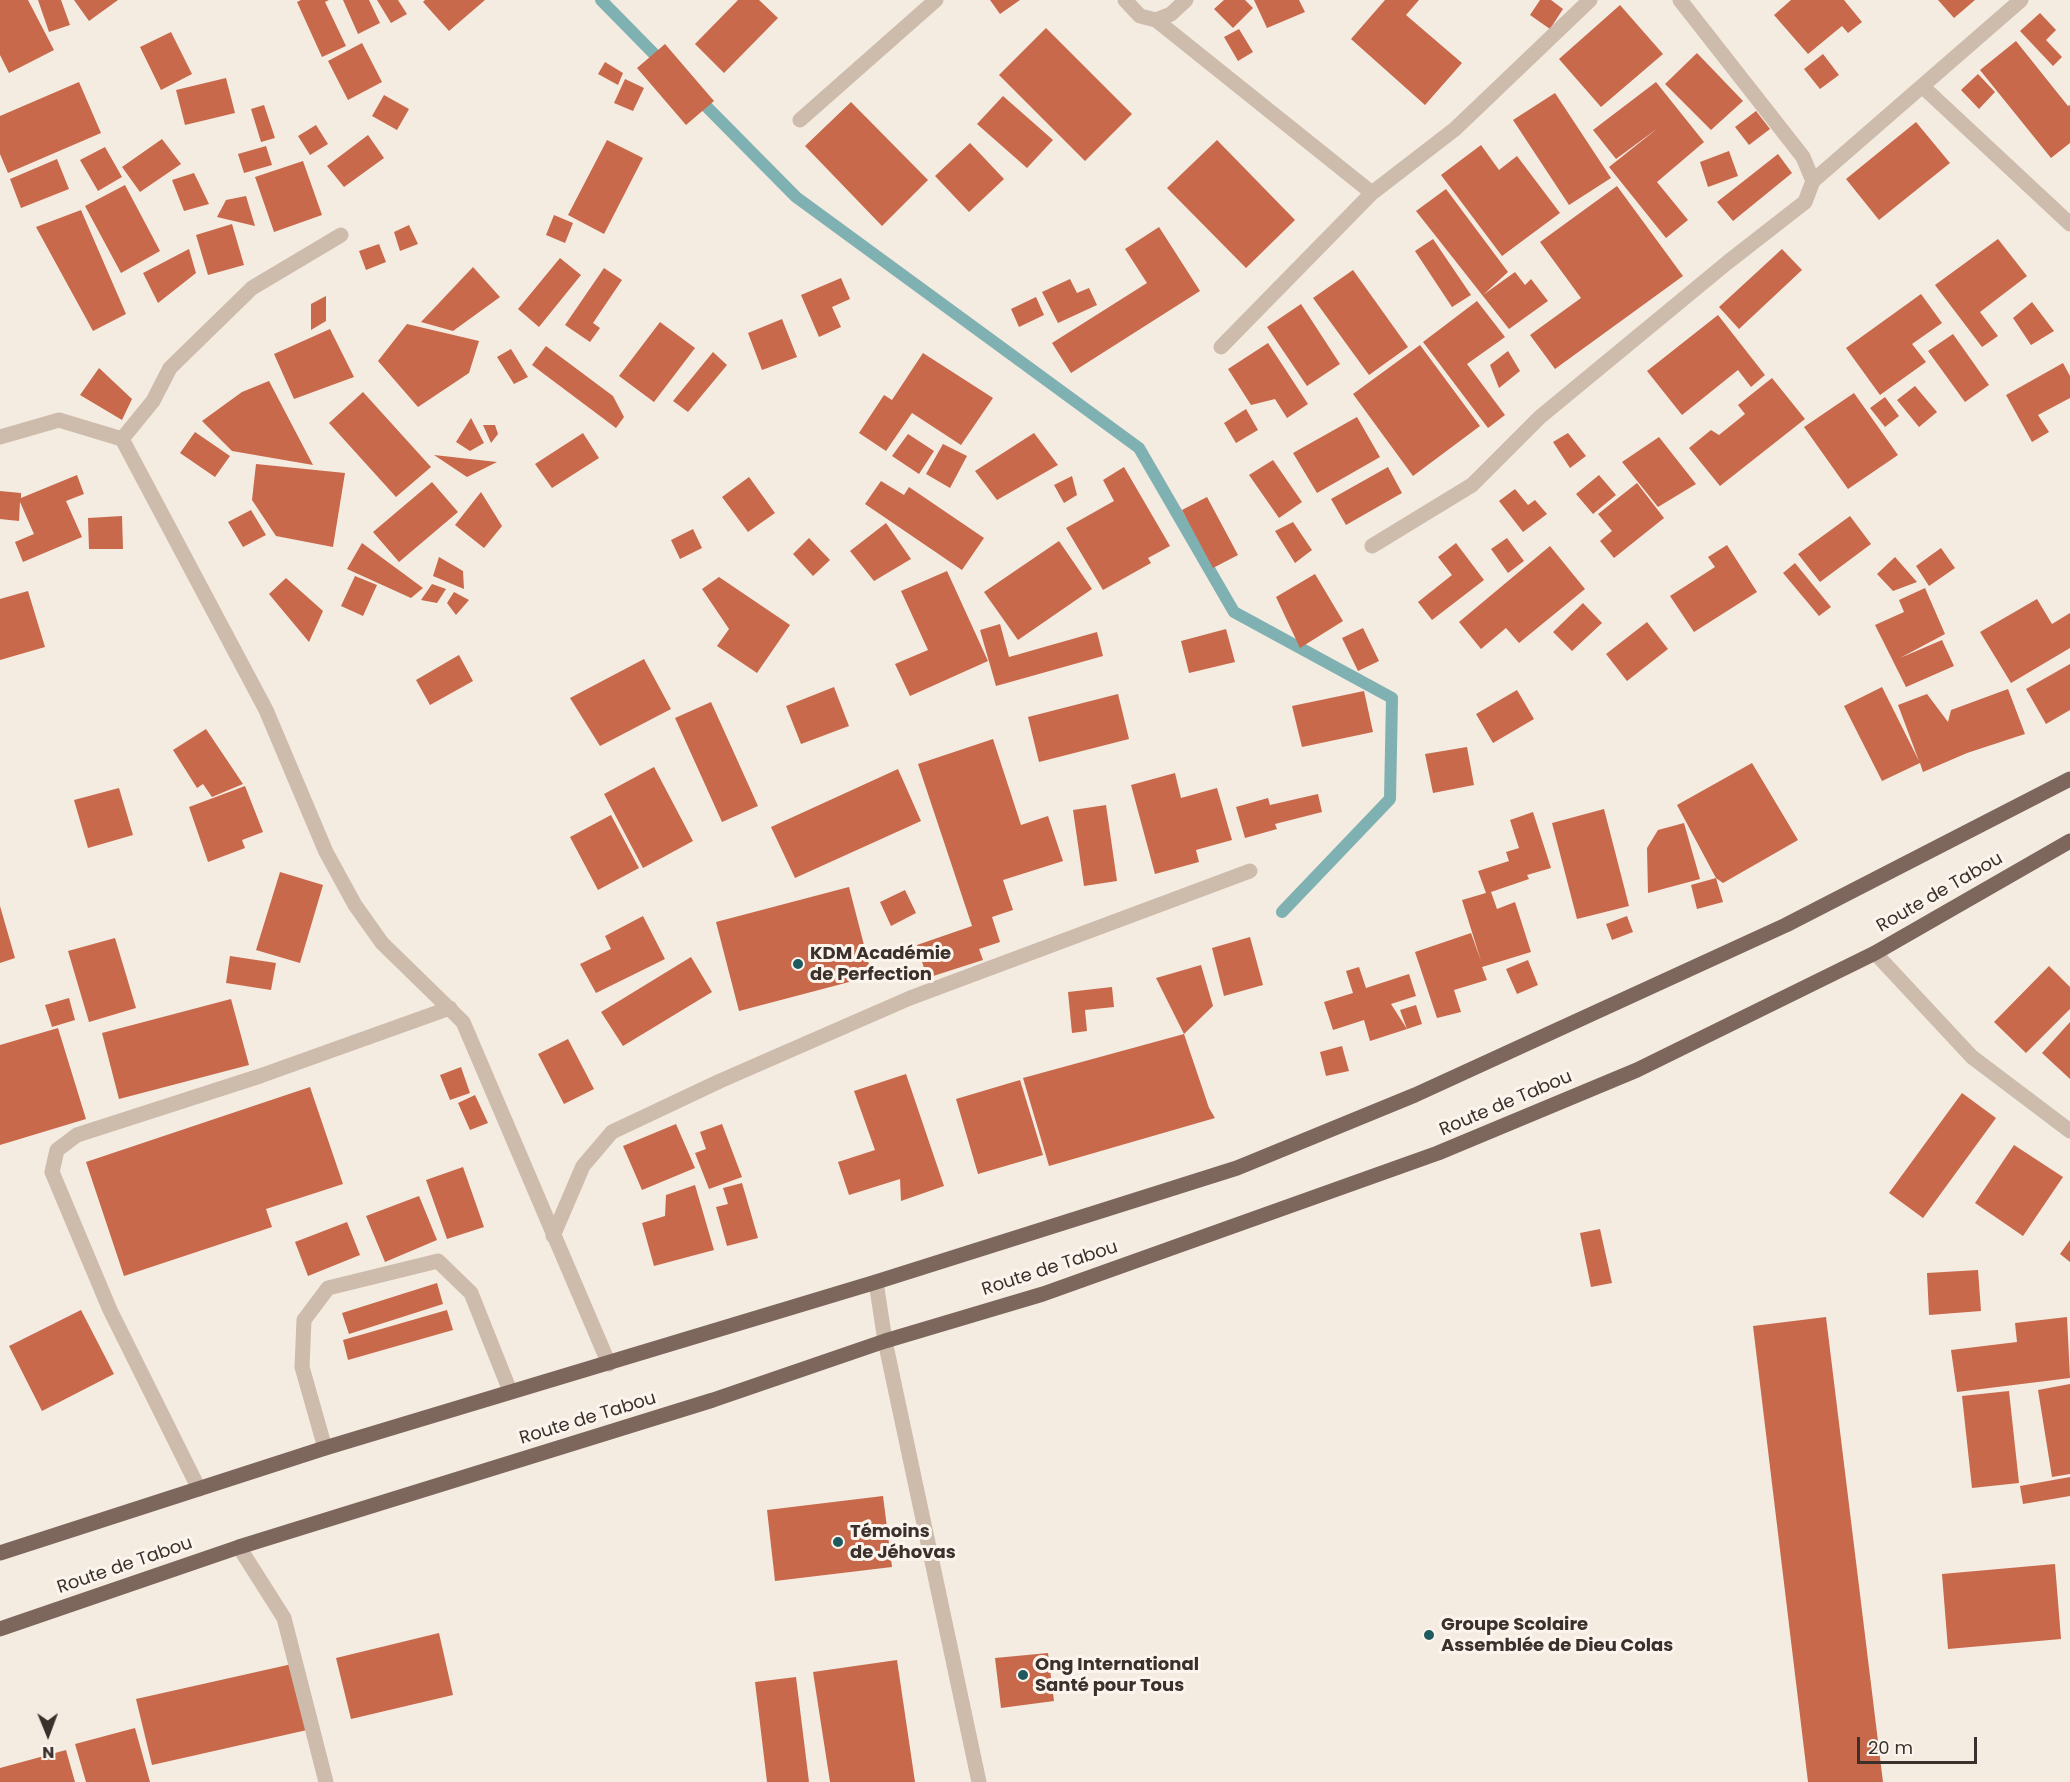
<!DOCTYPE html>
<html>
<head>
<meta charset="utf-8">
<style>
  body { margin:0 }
  #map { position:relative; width:2070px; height:1782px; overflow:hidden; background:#f4ebe1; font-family:Poppins,sans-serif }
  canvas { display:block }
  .north { position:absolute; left:18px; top:1704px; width:60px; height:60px; -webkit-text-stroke:4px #fbf5ee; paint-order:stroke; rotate:179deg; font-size:16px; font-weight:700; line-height:24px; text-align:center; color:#3b302b }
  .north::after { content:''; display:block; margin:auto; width:21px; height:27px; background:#3b302b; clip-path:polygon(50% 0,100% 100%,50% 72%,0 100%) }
  .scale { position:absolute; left:1857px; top:1737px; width:120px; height:27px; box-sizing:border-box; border:3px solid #3b302b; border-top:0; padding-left:8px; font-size:18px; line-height:21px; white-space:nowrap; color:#3b302b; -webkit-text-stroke:4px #fbf5ee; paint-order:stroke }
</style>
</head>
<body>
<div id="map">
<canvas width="2070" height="1782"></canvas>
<div class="north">N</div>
<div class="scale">20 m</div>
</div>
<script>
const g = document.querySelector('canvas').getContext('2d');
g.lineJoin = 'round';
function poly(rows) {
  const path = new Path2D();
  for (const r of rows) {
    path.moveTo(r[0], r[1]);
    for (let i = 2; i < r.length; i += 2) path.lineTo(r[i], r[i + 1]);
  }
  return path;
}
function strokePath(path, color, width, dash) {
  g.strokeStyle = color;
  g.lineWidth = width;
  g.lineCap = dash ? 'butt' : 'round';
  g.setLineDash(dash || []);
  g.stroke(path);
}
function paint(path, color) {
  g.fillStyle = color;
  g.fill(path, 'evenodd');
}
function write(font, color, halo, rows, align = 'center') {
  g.font = font + ' Poppins,sans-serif';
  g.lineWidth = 6;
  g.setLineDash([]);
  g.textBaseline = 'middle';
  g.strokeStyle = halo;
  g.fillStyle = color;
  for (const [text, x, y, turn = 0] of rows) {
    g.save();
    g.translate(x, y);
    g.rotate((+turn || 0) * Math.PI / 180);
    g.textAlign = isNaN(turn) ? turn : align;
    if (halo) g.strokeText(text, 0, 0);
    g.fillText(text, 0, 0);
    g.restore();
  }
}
strokePath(poly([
  [601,0,664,64],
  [697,97,796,197,1139,448,1234,612,1392,698,1390,799,1282,912]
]), '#7fb0b2', 12);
paint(poly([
  [0,0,28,0,54,50,9,73,0,55],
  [38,0,61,0,70,25,49,32],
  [74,0,118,0,89,21],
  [301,0,329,0,325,2,346,46,322,57,297,2],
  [343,0,369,0,380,23,358,34],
  [377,0,398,0,407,14,391,23],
  [425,0,485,0,449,31,423,2],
  [738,0,759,0,778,18,724,73,695,44],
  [990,0,1020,0,1000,14],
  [1224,0,1245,0,1253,8,1233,28,1214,9],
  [1254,0,1299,0,1305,12,1267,28],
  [1385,0,1419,0,1406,15,1462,63,1425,105,1351,39],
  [1540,0,1551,0,1563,9,1550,29,1530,15],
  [1791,0,1844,0,1862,22,1848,33,1842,26,1808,54,1774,15],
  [1938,0,1975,0,1954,18],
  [1620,5,1663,54,1601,107,1559,59],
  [2040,13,2056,30,2046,40,2062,57,2053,66,2020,31],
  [1046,28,1132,114,1085,161,999,75],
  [1239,29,1253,52,1238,61,1224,37],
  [171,32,192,74,161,90,140,47],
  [2016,41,2068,106,2070,105,2070,143,2051,158,1980,70],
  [362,43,382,82,348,100,328,61],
  [665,44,714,101,686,125,637,68],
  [1697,53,1743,101,1711,130,1665,84],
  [1823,54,1839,75,1820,89,1804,69],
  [605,62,623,73,618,85,598,74],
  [1978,74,1995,92,1979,109,1961,90],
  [226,78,235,113,185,125,176,90],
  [625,79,644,88,633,111,614,103],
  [79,82,101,133,8,173,0,154,0,116],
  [1656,82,1704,142,1657,182,1688,220,1666,238,1609,167,1658,128,1616,159,1593,130],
  [1555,93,1611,178,1569,205,1513,120],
  [384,95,409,109,397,130,372,116],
  [1003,96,1053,140,1027,168,977,124],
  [851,102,928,180,882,226,805,146],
  [264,105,275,138,261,142,251,109],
  [1756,111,1770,129,1749,145,1735,127],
  [1916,122,1950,163,1879,220,1846,179],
  [316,125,328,144,310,155,298,136],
  [368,135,384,158,344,187,327,166],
  [162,139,181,164,140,192,122,167],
  [607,140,643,158,604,234,568,215],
  [1217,140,1295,220,1246,268,1167,188],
  [970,143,1004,179,969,212,935,176],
  [1481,145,1499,170,1517,156,1560,213,1502,256,1441,175],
  [266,146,272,165,244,173,238,154],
  [105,147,122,177,98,191,80,160],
  [1729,151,1738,176,1708,187,1700,162],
  [1778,154,1792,173,1733,221,1717,202],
  [57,159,69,189,21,208,10,179],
  [303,161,322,215,274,232,255,177],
  [194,173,209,204,184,211,172,180],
  [125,185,160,251,121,273,85,206],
  [1617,186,1683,276,1555,369,1530,335,1581,298,1540,242],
  [1446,189,1508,272,1483,295,1515,272,1525,285,1531,279,1548,301,1509,329,1416,211],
  [246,196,255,226,217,217,226,200],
  [81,210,126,314,93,331,36,227],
  [554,215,573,223,565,243,546,235],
  [232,224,244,265,208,275,196,235],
  [409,225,418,244,400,251,394,232],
  [1159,227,1200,291,1071,373,1052,343,1147,283,1125,249],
  [1433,239,1471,295,1452,307,1415,251],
  [1998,239,2027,276,1980,312,1998,336,1982,347,1935,285],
  [379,244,386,262,366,270,359,251],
  [189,249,196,273,158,303,143,273],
  [1782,249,1802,270,1739,329,1719,307],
  [560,258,581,275,539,327,518,309],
  [473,267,500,297,453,331,421,322],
  [604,268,622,280,593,323,600,328,590,342,565,325],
  [1353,270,1408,347,1369,375,1313,298],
  [841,278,850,299,832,307,841,327,819,337,801,295],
  [1070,279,1077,293,1089,288,1097,305,1058,323,1042,292],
  [1921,294,1942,323,1912,344,1926,362,1880,395,1846,348],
  [326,296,326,321,311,330,311,304],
  [1036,297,1044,315,1019,327,1011,309],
  [1477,301,1505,337,1467,364,1505,415,1488,428,1423,342],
  [2032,302,2054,331,2031,345,2013,318],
  [1301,304,1340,364,1307,386,1267,327],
  [1718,315,1765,375,1751,387,1738,370,1682,415,1647,371],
  [782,319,797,357,762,370,748,333],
  [660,322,695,348,654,402,619,376],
  [407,324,479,341,469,373,418,407,378,361],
  [330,329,354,377,294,399,274,354],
  [1953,334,1989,385,1965,402,1928,351],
  [1268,343,1308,404,1287,418,1275,399,1251,405,1228,369],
  [1420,345,1480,426,1413,476,1353,394],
  [546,346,613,396,624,417,616,428,532,365],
  [511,349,528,377,514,384,497,357],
  [1508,351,1520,371,1499,388,1490,365],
  [713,352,727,365,688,412,673,401],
  [923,353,993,398,961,445,912,413,886,451,859,433,884,395,892,400],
  [2063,363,2070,376,2070,398,2038,415,2049,432,2032,442,2006,395],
  [99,368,132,399,122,420,80,395],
  [1772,378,1805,419,1720,486,1689,448,1711,430,1719,435,1745,414,1738,405],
  [269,381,313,465,232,451,202,421,242,392],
  [1915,386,1937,412,1919,427,1897,400],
  [363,392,431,467,396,497,329,423],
  [1854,393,1898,455,1848,489,1804,427],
  [1885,397,1899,416,1885,427,1870,408],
  [1246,409,1258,430,1236,443,1224,423],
  [1357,417,1380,457,1317,493,1293,453],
  [471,418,484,443,470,451,456,442],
  [483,425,495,425,498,434,491,443],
  [195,432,230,456,215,477,180,453],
  [583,433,599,458,552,488,535,464],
  [1034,433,1058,465,997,500,975,471],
  [1568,433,1586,456,1570,468,1553,442],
  [908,434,934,451,919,474,892,456],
  [1659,437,1696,484,1658,507,1622,462],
  [943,444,967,456,950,488,926,474],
  [434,455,497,462,467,477],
  [1273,460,1302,502,1279,518,1249,475],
  [256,464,345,473,333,547,276,536,252,500],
  [1124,467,1170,546,1148,558,1151,563,1103,590,1066,528,1114,501,1103,480],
  [1388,467,1402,493,1346,525,1331,499],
  [77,475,84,494,66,501,82,537,23,562,15,542,34,534,20,502,19,521,0,519,0,491,21,493,21,498],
  [1599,475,1616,495,1593,514,1576,494],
  [1072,476,1077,495,1064,503,1054,485],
  [749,477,775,513,748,532,722,497],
  [881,481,904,495,909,487,984,538,962,570,865,504],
  [432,482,458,512,399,562,373,532],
  [1637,483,1664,518,1614,558,1600,541,1612,531,1598,514],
  [1515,489,1528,505,1535,500,1547,514,1523,532,1499,501],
  [481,492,502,526,484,548,455,525],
  [1207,497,1238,555,1213,568,1182,510],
  [251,510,266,535,243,547,228,522],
  [122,516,123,549,89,549,88,518],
  [1850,516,1871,544,1820,582,1798,554],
  [1293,522,1312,550,1295,563,1275,531],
  [886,523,911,559,874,581,850,551],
  [693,529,702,548,680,559,671,540],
  [809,538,830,560,813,576,793,554],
  [1507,538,1524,561,1508,573,1491,549],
  [1059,541,1092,589,1018,640,984,592],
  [362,543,423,588,411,598,347,569],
  [1456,543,1484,580,1432,620,1418,602,1452,575,1438,557],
  [1727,545,1757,592,1694,632,1670,596,1715,567,1708,557],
  [1550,546,1585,589,1519,643,1506,628,1481,649,1459,622],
  [1941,548,1955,568,1929,586,1916,566],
  [439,557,463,571,464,589,433,576],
  [1895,557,1917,582,1893,591,1877,574],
  [1795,563,1831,607,1819,616,1783,573],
  [947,571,988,661,910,696,895,664,928,650,901,591],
  [1315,574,1343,621,1300,648,1276,597],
  [355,576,377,585,363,616,341,606],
  [719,577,790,625,757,673,717,646,729,629,702,589],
  [286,578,323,611,309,642,269,594],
  [432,584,446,589,437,603,421,600],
  [1925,588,1945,634,1900,658,1942,640,1954,666,1906,687,1875,625,1904,612,1899,600],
  [28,591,45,647,0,660,0,599],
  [454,592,469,600,456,615,447,603],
  [2037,599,2052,624,2070,613,2070,648,2011,683,1980,632],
  [1583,603,1602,623,1572,651,1553,632],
  [1647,622,1668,649,1627,681,1606,654],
  [1000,624,1009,657,1097,632,1103,656,996,686,980,630],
  [1363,628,1379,661,1358,671,1342,638],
  [1226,629,1235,662,1189,673,1181,641],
  [459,655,473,681,430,705,416,680],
  [644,659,671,709,600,746,570,698],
  [2070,664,2070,710,2046,724,2026,689],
  [834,687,849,726,801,744,786,706],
  [1882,687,1919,761,1898,705,1927,694,1948,722,1951,710,2008,689,2025,734,1967,753,1923,772,1920,763,1882,781,1844,706],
  [1517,690,1534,719,1493,743,1476,714],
  [1364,691,1373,732,1302,747,1292,706],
  [1118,694,1129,739,1039,762,1028,717],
  [711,702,758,806,722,822,675,718],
  [206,729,243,784,212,797,203,784,197,788,173,750],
  [993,739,1021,825,1048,816,1063,861,1003,880,1013,910,992,917,1000,942,979,949,983,960,927,978,917,945,972,926,918,764],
  [1467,747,1474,785,1433,793,1425,754],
  [1752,763,1798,840,1723,883,1716,878,1677,805],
  [654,767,693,841,643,868,604,794],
  [898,769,921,821,795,878,771,827],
  [1175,773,1181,798,1217,788,1232,840,1196,850,1199,862,1155,874,1131,785],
  [245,786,263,832,242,840,245,848,208,862,189,807],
  [119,788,133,835,88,848,74,800],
  [1318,794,1322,812,1275,824,1277,829,1245,838,1236,807,1268,798,1270,805],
  [1106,805,1117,881,1084,886,1073,810],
  [1604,809,1629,906,1577,919,1552,823],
  [1533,812,1551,868,1527,875,1529,879,1491,892,1497,909,1515,902,1531,952,1482,967,1487,980,1454,990,1461,1012,1437,1018,1415,952,1471,933,1481,961,1462,900,1486,893,1478,871,1509,861,1506,852,1519,848,1510,820],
  [611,815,639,868,598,890,570,837],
  [1684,823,1700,879,1648,893,1647,848,1658,830],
  [280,872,323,885,300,963,256,950],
  [1716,878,1723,902,1697,909,1691,885],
  [849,887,872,976,739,1011,716,922],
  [905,890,916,913,891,926,880,902],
  [0,906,15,958,0,963],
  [643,916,665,959,596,993,580,964,611,949,605,936],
  [1627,916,1633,932,1612,940,1606,924],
  [1250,937,1263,985,1224,996,1212,948],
  [115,938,136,1008,89,1022,68,951],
  [230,956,276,963,271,990,226,983],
  [691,957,712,992,623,1046,601,1012],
  [1528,960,1538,985,1517,994,1506,969],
  [1201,965,1213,1006,1184,1034,1156,978],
  [2049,966,2070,987,2070,1009,2026,1053,1994,1022],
  [1359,967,1366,988,1409,974,1416,996,1391,1004,1407,1029,1370,1041,1364,1020,1333,1030,1324,1002,1353,993,1346,971],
  [1112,987,1114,1007,1085,1010,1087,1031,1072,1033,1068,992],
  [69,998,75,1020,52,1027,45,1005],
  [231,999,249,1065,119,1099,102,1033],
  [1416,1005,1422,1024,1407,1029,1400,1010],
  [2070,1022,2070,1079,2042,1053],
  [58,1028,86,1119,0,1145,0,1045],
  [1184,1034,1209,1108,1215,1118,1049,1166,1023,1078],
  [568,1039,594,1089,564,1104,538,1054],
  [1342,1046,1349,1071,1326,1076,1320,1052],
  [461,1067,470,1093,450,1100,440,1075],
  [906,1074,944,1186,901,1201,900,1179,849,1195,838,1162,875,1150,854,1091],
  [1020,1080,1043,1155,978,1174,956,1099],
  [310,1087,343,1184,266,1209,272,1227,124,1276,86,1162],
  [1962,1093,1996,1118,1923,1218,1889,1193],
  [475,1095,488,1123,470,1130,458,1103],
  [676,1124,695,1168,642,1190,623,1146],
  [722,1124,742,1177,709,1189,695,1153,706,1149,700,1132],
  [2014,1145,2063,1177,2023,1236,1975,1203],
  [463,1167,484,1227,447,1239,426,1180],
  [742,1183,758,1238,727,1246,716,1207,728,1204,723,1188],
  [695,1185,714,1250,654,1266,642,1223,665,1216,666,1195],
  [419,1196,437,1240,385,1262,366,1216],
  [347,1222,360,1255,308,1276,295,1242],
  [1600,1229,1612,1283,1591,1287,1580,1233],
  [2070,1240,2070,1262,2060,1254],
  [1978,1270,1981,1311,1929,1315,1927,1273],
  [437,1283,443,1304,349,1334,342,1313],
  [81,1310,114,1374,42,1411,9,1346],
  [447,1310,453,1330,348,1360,343,1340],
  [1826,1317,1883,1782,1808,1782,1753,1326],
  [2067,1317,2070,1378,1957,1392,1951,1350,2017,1342,2015,1323],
  [2070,1384,2070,1474,2052,1477,2038,1390],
  [2009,1391,2019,1483,1972,1488,1962,1396],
  [2070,1477,2070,1496,2023,1504,2020,1486],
  [883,1496,892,1567,775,1581,767,1510],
  [2055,1564,2061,1639,1948,1649,1942,1574],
  [439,1633,453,1695,351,1719,336,1658],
  [1048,1653,1054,1701,1001,1708,995,1658],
  [897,1660,915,1782,830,1782,813,1672],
  [292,1664,307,1730,152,1765,136,1699],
  [796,1677,809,1782,767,1782,755,1682],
  [135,1728,150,1782,86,1782,75,1744],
  [66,1750,75,1782,0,1782,0,1768]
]), '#c8694b');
strokePath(poly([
  [325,1448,302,1367,304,1320,328,1288,438,1261,471,1293,510,1391]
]), '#cdbbac', 15);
strokePath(poly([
  [1125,0,1140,16,1156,20,1171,14,1186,0],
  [1680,0,1803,157,1813,181],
  [1156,20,1372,193],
  [1922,86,2070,224],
  [800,120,936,0],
  [1221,347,1372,193,1455,129,1590,0],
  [0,437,59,420,122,439,153,401,170,368,252,288,341,235],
  [122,439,266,710,326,852,355,905,382,943,463,1022,609,1364],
  [1372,546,1472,485,1540,417,1728,262,1805,202,1813,181,2021,0],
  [1875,953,1972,1057,2070,1131],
  [553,1236,583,1166,612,1132,720,1081,910,998,1250,871],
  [876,1282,885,1341,979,1782],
  [199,1489,110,1310,52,1172,57,1150,77,1135,260,1076,450,1008],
  [239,1547,284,1618,326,1782]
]), '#cdbbac', 15);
strokePath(poly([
  [0,1553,325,1448,876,1282,1237,1168,1415,1095,1786,925,2070,779],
  [0,1629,239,1547,713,1400,885,1341,1043,1294,1438,1153,1637,1070,1875,953,2070,841]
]), '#7d675c', 15);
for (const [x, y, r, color] of [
  [798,964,6,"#1f5a5e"],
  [838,1542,6,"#1f5a5e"],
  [1429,1635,6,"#1f5a5e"],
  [1023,1675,6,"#1f5a5e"]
]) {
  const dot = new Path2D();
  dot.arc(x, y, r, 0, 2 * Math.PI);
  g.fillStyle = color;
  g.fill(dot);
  strokePath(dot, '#fbf5ee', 2);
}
write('18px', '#3b302b', '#fbf5ee', [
  ["Route de Tabou",1940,893,-30],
  ["Route de Tabou",1506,1104,-23],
  ["Route de Tabou",1050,1269,-18],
  ["Route de Tabou",588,1419,-17],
  ["Route de Tabou",125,1566,-19]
]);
write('bold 18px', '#3b302b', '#fbf5ee', [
  ["KDM Académie",810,954],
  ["de Perfection",810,975],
  ["Témoins",850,1532],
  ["de Jéhovas",850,1553],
  ["Groupe Scolaire",1441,1625],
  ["Assemblée de Dieu Colas",1441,1646],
  ["Ong International",1035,1665],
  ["Santé pour Tous",1035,1686]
], 'left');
</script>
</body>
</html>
